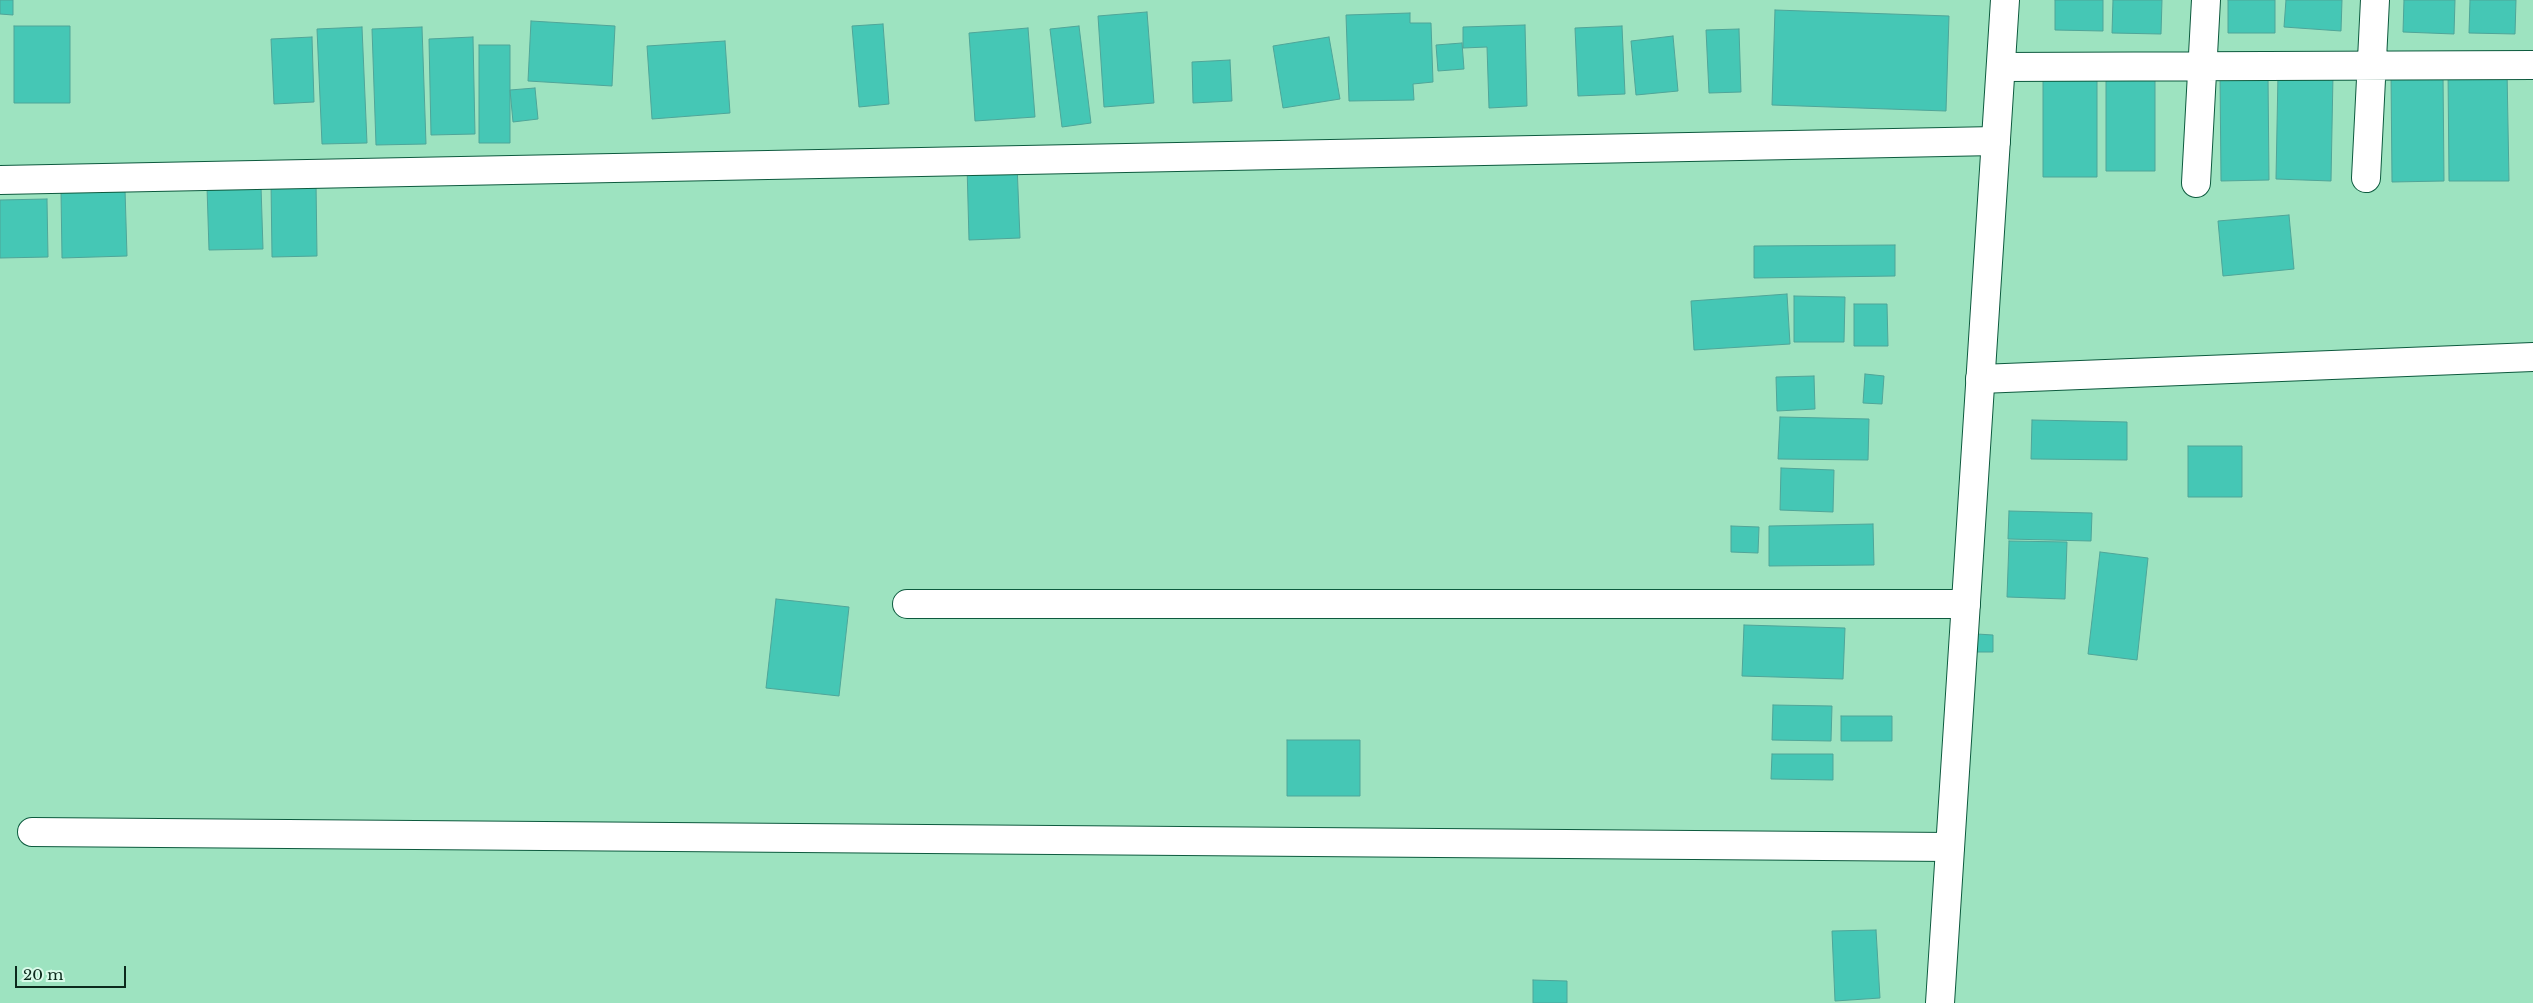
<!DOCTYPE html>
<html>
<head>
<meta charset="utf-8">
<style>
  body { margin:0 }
  #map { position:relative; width:2533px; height:1003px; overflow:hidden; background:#9de3c0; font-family:"Libre Baskerville",serif }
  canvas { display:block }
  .scale { position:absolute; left:15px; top:966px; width:111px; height:22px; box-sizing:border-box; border:2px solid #0c291c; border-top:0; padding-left:6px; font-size:15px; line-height:18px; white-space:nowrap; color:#0c291c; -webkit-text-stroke:4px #d9fbe9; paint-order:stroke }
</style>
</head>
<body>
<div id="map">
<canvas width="2533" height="1003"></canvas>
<div class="scale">20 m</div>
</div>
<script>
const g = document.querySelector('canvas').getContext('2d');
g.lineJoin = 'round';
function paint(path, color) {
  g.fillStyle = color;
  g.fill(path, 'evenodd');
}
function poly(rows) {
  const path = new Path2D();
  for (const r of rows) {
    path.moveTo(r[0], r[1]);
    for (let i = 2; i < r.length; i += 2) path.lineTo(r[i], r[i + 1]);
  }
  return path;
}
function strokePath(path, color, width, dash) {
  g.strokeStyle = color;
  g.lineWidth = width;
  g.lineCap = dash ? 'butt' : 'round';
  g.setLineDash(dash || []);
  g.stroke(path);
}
const building = poly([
  [0,0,13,0,13,15,0,14,0,0],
  [2055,0,2103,0,2103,31,2055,30,2055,0],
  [2113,0,2162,0,2161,34,2112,33,2113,0],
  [2228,0,2275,0,2275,33,2228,33,2228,0],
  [2286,0,2342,0,2341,31,2284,27,2286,0],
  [2404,0,2455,0,2454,34,2403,32,2404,0],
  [2470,0,2516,0,2515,34,2469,33,2470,0],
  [1775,10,1949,16,1946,111,1772,105,1775,10],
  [1147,12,1154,103,1104,107,1098,16,1147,12],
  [1410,13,1410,23,1431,23,1433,82,1413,84,1414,100,1349,101,1346,15,1410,13],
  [531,21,615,26,612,86,528,81,531,21],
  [883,24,889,104,859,107,852,26,883,24],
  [1525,25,1527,106,1489,108,1487,47,1463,48,1463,27,1525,25],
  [14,26,70,26,70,103,14,103,14,26],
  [1079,26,1091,123,1062,127,1050,29,1079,26],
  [1622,26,1625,94,1578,96,1575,28,1622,26],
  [362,27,367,143,322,144,317,29,362,27],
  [422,27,426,144,376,145,372,29,422,27],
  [1028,28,1035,117,975,121,969,33,1028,28],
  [1739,29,1741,92,1709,93,1706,30,1739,29],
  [1673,36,1678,91,1636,95,1631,41,1673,36],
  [312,37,314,102,274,104,271,39,312,37],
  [473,37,475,134,431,135,429,39,473,37],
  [1329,37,1340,99,1283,108,1273,46,1329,37],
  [725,41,730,113,652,119,647,46,725,41],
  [1462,43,1464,69,1438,71,1436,45,1462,43],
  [479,45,510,45,510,143,479,143,479,45],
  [1230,60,1232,101,1193,103,1192,62,1230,60],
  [2507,69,2509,181,2449,181,2448,70,2507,69],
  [2391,72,2443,72,2444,181,2392,182,2391,72],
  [2268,73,2269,180,2221,181,2220,74,2268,73],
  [2278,74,2333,75,2331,181,2276,179,2278,74],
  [2043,76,2097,76,2097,177,2043,177,2043,76],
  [2106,79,2155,79,2155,171,2106,171,2106,79],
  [535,88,538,119,513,122,510,90,535,88],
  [1017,164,1020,238,969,240,967,165,1017,164],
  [316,181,317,256,272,257,271,182,316,181],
  [261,186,263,249,209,250,207,187,261,186],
  [125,189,127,256,62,258,61,192,125,189],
  [47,199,48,257,0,258,0,200,47,199],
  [2289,215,2294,269,2223,276,2218,221,2289,215],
  [1895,245,1895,276,1754,278,1754,246,1895,245],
  [1787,294,1790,344,1694,350,1691,301,1787,294],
  [1794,296,1845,297,1844,342,1794,342,1794,296],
  [1854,304,1887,304,1888,346,1854,346,1854,304],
  [1865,374,1884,376,1882,404,1863,403,1865,374],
  [1814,376,1815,409,1777,411,1776,377,1814,376],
  [1780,417,1869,419,1868,460,1778,459,1780,417],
  [2032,420,2127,422,2127,460,2031,459,2032,420],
  [2188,446,2242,446,2242,497,2188,497,2188,446],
  [1781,468,1834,470,1833,512,1780,510,1781,468],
  [2009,511,2092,513,2091,541,2008,539,2009,511],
  [1873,524,1874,565,1769,566,1769,526,1873,524],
  [1731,526,1759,527,1758,553,1731,552,1731,526],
  [2009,541,2067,542,2065,599,2007,597,2009,541],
  [2100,552,2148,558,2137,660,2088,654,2100,552],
  [776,599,849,607,839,696,766,688,776,599],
  [1744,625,1845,628,1843,679,1742,676,1744,625],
  [1977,634,1993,635,1993,652,1977,652,1977,634],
  [1773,705,1832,706,1831,741,1772,740,1773,705],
  [1841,716,1892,716,1892,741,1841,741,1841,716],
  [1287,740,1360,740,1360,796,1287,796,1287,740],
  [1772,754,1833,754,1833,780,1771,779,1772,754],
  [1876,930,1880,998,1835,1001,1832,931,1876,930],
  [1533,980,1567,981,1567,1003,1533,1003,1533,980]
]);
paint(building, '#45c7b5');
strokePath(building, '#4fa598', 1);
const street = poly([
  [2001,67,2533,65],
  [2366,178,2375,0],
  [0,180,1996,141],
  [2196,183,2206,0],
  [1980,379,2533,357],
  [907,604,1966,604],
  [32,832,1950,847]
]);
const secondary = poly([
  [1940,1003,2005,0]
]);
strokePath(street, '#0d5a3e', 30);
strokePath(secondary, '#0d5a3e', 30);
strokePath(street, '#fff', 28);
strokePath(secondary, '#fff', 28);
</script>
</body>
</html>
